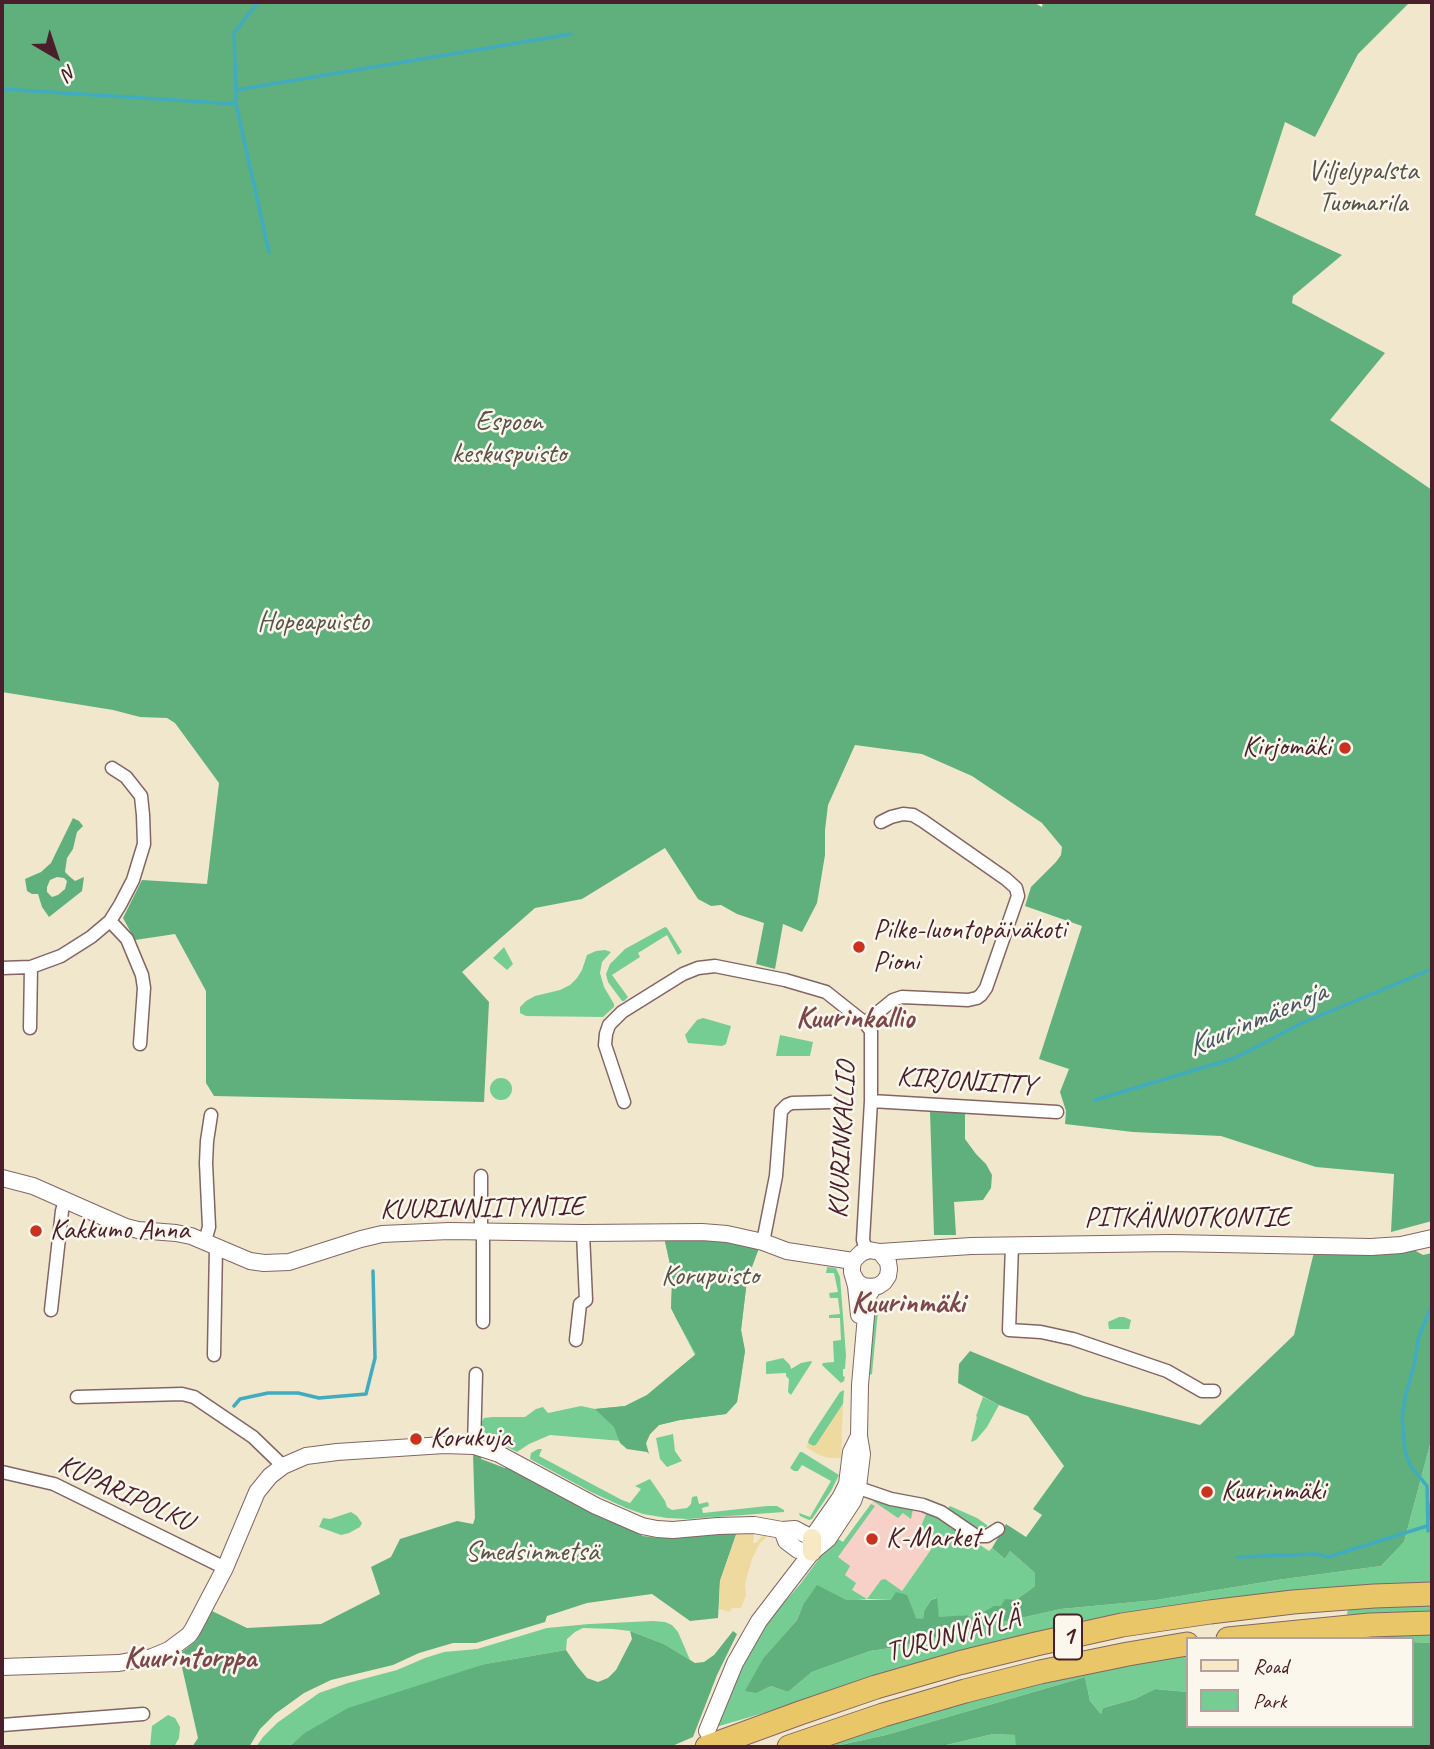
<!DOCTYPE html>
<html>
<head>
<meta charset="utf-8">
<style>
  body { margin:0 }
  #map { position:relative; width:1434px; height:1749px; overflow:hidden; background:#f1e7cd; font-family:Caveat,sans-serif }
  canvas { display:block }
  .frame { position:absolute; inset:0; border:4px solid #4a1f2b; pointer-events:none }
  .legend { position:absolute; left:1186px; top:1637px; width:228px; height:91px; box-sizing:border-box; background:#fbf7ec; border:2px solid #b4a19f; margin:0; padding:9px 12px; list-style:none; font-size:21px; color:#4a1f2b }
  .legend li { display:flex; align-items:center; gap:14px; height:35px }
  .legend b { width:35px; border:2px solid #b4a19f }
  .north { position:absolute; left:21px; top:21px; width:70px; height:70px; -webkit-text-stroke:5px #fbf7ec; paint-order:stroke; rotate:141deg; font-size:19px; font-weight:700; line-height:28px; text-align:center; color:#4a1f2b }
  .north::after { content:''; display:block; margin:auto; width:24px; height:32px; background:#4a1f2b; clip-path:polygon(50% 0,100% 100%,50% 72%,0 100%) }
</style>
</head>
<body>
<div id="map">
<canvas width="1434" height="1749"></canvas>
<div class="frame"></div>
<ul class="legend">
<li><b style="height:9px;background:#f6e9c3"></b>Road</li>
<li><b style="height:19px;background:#75cd93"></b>Park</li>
</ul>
<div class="north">N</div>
</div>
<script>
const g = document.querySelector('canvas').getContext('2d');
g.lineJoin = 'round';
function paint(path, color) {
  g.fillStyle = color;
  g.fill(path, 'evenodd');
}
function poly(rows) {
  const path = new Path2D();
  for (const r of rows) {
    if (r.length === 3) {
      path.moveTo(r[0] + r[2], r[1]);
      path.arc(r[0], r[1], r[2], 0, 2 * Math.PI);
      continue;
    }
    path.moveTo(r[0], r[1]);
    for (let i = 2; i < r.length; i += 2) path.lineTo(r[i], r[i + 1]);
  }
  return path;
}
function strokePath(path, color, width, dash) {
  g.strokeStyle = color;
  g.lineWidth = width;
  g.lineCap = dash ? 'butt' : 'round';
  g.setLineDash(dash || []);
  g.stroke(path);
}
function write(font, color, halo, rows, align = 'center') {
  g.font = font + ' Caveat,sans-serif';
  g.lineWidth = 5;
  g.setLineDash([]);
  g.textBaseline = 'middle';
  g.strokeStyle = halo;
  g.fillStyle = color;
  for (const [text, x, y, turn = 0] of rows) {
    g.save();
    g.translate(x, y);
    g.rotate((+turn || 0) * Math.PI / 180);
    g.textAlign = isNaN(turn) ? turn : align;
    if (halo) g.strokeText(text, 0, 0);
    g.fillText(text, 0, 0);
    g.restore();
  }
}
paint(poly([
  [875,1498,930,1511,937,1541,902,1591,874,1588,868,1599,817,1585,843,1542]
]), '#f7d1c7');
paint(poly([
  [665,927,667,928,682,952,678,955,667,935,638,953,640,957,612,975,628,997,624,1001,622,1001,608,982,606,974,610,964,625,949],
  [504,947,513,964,507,970,493,958],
  [605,950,611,952,602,962,600,973,604,987,614,1004,614,1007,603,1017,526,1016,520,1013,520,1007,526,1001,535,996,560,990,570,985,577,978,582,970,587,955,596,951],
  [703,1018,731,1026,726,1044,722,1046,688,1043,685,1035,697,1020],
  [780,1035,813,1042,810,1056,776,1056],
  [501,1089,11],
  [664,1237,759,1248,747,1280,741,1330,745,1351,740,1385,737,1402,726,1414,680,1420,659,1425,650,1434,646,1443,550,1435,529,1444,517,1452,486,1436,482,1435,480,1432,481,1423,484,1418,492,1417,525,1417,536,1409,543,1407,548,1413,581,1406,595,1409,625,1406,647,1395,695,1355,677,1320,671,1308,672,1283,670,1264],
  [827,1267,836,1268,840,1277,846,1355,845,1369,843,1369,843,1376,845,1377,844,1381,841,1383,822,1365,823,1363,834,1362,833,1341,841,1340,840,1318,829,1318,829,1315,840,1314,838,1298,830,1298,829,1293,838,1292,834,1273,826,1273],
  [873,1311,878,1311,872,1374,869,1375,868,1374],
  [1119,1317,1124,1317,1131,1320,1129,1329,1109,1329,1108,1322],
  [783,1358,790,1365,791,1369,801,1363,811,1361,812,1362,791,1395,788,1392,789,1379,786,1376,786,1373,766,1374,766,1362],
  [844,1390,843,1404,816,1445,813,1446,808,1443,809,1439,840,1392],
  [983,1397,999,1405,987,1427,976,1440,971,1442,977,1417,976,1416],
  [673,1434,675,1451,682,1461,667,1467,660,1459,656,1438],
  [1432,1437,1432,1584,1341,1589,784,1707,716,1727,751,1648,770,1619,801,1583,835,1537,843,1542,871,1504,875,1506,838,1557,850,1566,845,1575,856,1583,852,1590,867,1599,881,1580,885,1579,902,1591,937,1541,920,1529,926,1514,930,1511,989,1551,992,1548,1005,1559,1010,1551,1035,1573,1035,1586,1016,1600,1001,1607,984,1620,975,1620,967,1615,939,1618,936,1598,931,1600,924,1611,923,1620,916,1618,891,1600,868,1599,803,1605,797,1620,764,1657,757,1693,771,1686,788,1692,812,1672,870,1651,904,1646,931,1638,1061,1609,1156,1600,1277,1580,1381,1566,1404,1542],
  [538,1449,542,1449,539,1456,622,1500,630,1503,641,1489,635,1486,650,1479,665,1501,667,1507,672,1510,687,1508,691,1504,692,1497,697,1496,699,1504,708,1502,709,1506,702,1508,703,1513,767,1506,777,1506,784,1510,784,1512,688,1519,667,1518,643,1514,626,1508,591,1492,530,1459,531,1453],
  [800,1452,802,1452,839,1475,831,1491,812,1519,809,1520,800,1516,799,1513,810,1517,831,1481,802,1465,798,1471,794,1471,790,1468],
  [875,1498,913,1509,911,1519,903,1513,898,1518,873,1501],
  [950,1506,977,1518,987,1525,987,1527,976,1529,947,1509],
  [351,1512,357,1516,362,1523,360,1527,349,1533,341,1535,319,1527,323,1518,330,1519],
  [1432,1604,1432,1611,1347,1615,1348,1608],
  [653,1621,665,1622,672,1625,678,1632,690,1660,664,1644,630,1631,613,1629,583,1628,575,1632,567,1639,566,1650,485,1664,303,1734,289,1747,256,1747,263,1737,277,1723,319,1693,348,1683,397,1670,425,1658,444,1652,477,1649,547,1628,589,1624],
  [1432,1634,1432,1643,1411,1642,1411,1639,1309,1639],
  [1187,1652,1187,1692,1155,1689,1135,1699,1103,1708,1101,1714,1090,1701,1085,1677,886,1735,835,1746,837,1739,1048,1678],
  [168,1715,175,1718,180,1727,179,1738,174,1747,150,1747,152,1726],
  [993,1734,1016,1735,1016,1747,938,1747]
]), '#75cd93');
paint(poly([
  [2,2,1033,2,1042,7,1043,2,1410,2,1358,54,1315,137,1285,122,1255,215,1342,255,1293,296,1292,303,1385,353,1330,420,1432,490,1432,1221,1391,1232,1394,1174,1316,1167,1221,1136,1133,1132,1065,1124,1066,1111,1060,1092,1069,1069,1039,1059,1082,926,1025,906,1031,887,1056,862,1061,855,1062,847,1042,823,972,776,922,754,855,745,828,805,825,830,825,855,817,903,802,932,783,924,775,969,756,964,764,923,737,914,721,905,711,906,698,899,665,848,582,899,535,908,462,972,489,1002,484,1102,214,1096,206,1083,206,991,175,934,135,940,123,918,142,880,207,884,219,783,175,723,167,718,140,717,113,710,2,692],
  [73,818,79,821,83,826,77,832,73,849,67,858,65,872,69,876,75,881,84,877,82,891,49,917,42,907,38,894,32,894,27,891,25,879,41,872,51,863],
  [57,877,64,878,67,881,65,889,58,895,52,897,47,892,47,887,50,880],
  [930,1112,965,1113,965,1139,976,1154,986,1164,992,1175,991,1188,983,1200,954,1202,956,1235,934,1235],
  [664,1237,709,1237,759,1248,747,1280,741,1330,745,1351,737,1402,726,1414,680,1420,659,1425,650,1434,646,1443,649,1454,647,1452,627,1449,620,1443,614,1427,595,1409,625,1406,647,1395,696,1354,677,1320,671,1308,672,1283,670,1264],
  [1414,1250,1423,1255,1432,1253,1432,1437,1404,1542,1381,1566,1277,1580,1156,1600,1061,1609,931,1638,904,1646,870,1651,812,1672,788,1692,771,1686,757,1693,745,1691,764,1657,797,1620,803,1605,817,1585,846,1600,891,1600,896,1592,907,1595,916,1618,923,1619,924,1611,931,1600,937,1598,939,1617,967,1615,975,1620,984,1620,984,1612,994,1606,1001,1606,1005,1599,1016,1600,1035,1586,1035,1573,1010,1551,1005,1559,992,1548,1006,1524,1026,1537,1042,1515,1033,1509,1064,1466,1028,1416,999,1405,958,1383,959,1364,970,1351,1046,1382,1084,1396,1200,1425,1294,1335,1314,1252],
  [473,1454,481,1456,481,1459,505,1468,508,1465,643,1536,659,1538,737,1532,720,1581,718,1618,690,1621,652,1594,587,1603,547,1616,545,1622,476,1643,453,1643,419,1653,393,1665,331,1680,304,1693,275,1714,260,1729,249,1747,192,1747,198,1738,181,1663,177,1656,196,1641,212,1611,247,1628,321,1624,380,1594,371,1567,391,1557,400,1539,457,1521,473,1524,475,1518],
  [630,1631,664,1644,695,1663,704,1662,714,1655,733,1631,737,1634,717,1675,693,1737,670,1747,593,1747,593,1746,289,1747,303,1734,348,1708,485,1664,566,1650,577,1666,587,1678,598,1682,608,1678,616,1670,632,1639],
  [1411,1642,1432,1643,1432,1747,1016,1747,1015,1735,993,1734,938,1747,831,1747,886,1735,1085,1677,1090,1701,1101,1714,1103,1708,1135,1699,1155,1689,1187,1692,1187,1726,1411,1726]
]), '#60b07d');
paint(poly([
  [843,1404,841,1458,829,1458,819,1455,806,1447,808,1443,813,1446,816,1445],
  [737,1532,752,1532,754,1535,753,1543,756,1543,761,1537,765,1535,767,1537,760,1543,752,1559,745,1584,746,1595,741,1608,732,1608,730,1612,719,1609,720,1581]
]), '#eeda9e');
strokePath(poly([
  [2,89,236,104,236,90,571,34],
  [236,90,234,33,258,2],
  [236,104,269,252],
  [1095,1100,1235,1058,1302,1023,1432,969],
  [234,1406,240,1399,268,1393,298,1393,319,1398,366,1394,375,1358,373,1271],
  [1430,1505,1432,1524],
  [1428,1531,1427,1486,1410,1465,1405,1451,1402,1417,1406,1394,1415,1362,1418,1339,1432,1305],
  [1238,1557,1316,1554,1328,1557,1427,1526]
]), '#41acbf', 3.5);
const minor = poly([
  [110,921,127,939,142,975,144,988,140,1044],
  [2,968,31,967,61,956,91,937,110,921,120,905,133,880,144,844,143,815,141,796,126,777,112,768],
  [865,1023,893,1000,902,997,968,1000,977,998,981,995,986,988,1018,896,1016,888,1006,879,923,821,913,815,903,814,891,817,881,822],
  [30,1028,31,967],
  [871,1101,1057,1112],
  [624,1102,605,1045,606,1034,609,1025,622,1012,683,974,698,968,715,966,785,980,826,992,865,1023,871,1031,871,1101,863,1240,866,1250],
  [481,1176,481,1232,483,1239,483,1322],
  [205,1241,209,1227,206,1163,207,1141,211,1115],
  [763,1242,776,1176,781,1111,787,1105,792,1103,831,1102],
  [1012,1245,1009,1330,1041,1332,1073,1339,1167,1371,1202,1391,1214,1391],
  [51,1310,62,1211,65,1200],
  [576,1340,580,1304,586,1300,583,1233],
  [214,1355,216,1247],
  [77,1397,182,1394,194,1397,253,1437,283,1466],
  [474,1446,476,1374],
  [2,1472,54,1484,225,1568],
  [850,1485,891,1499,923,1505,941,1512,976,1536,987,1536,998,1529],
  [2,1725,143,1714]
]);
const tertiary = poly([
  [2,1178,33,1186,126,1227,138,1230,176,1233,191,1236,250,1261,264,1263,289,1262,361,1239,382,1234,449,1231,583,1233,702,1232,727,1234,763,1242,787,1251,853,1261],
  [880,1252,971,1246,1170,1243,1371,1247,1401,1245,1432,1238],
  [853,1275,857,1282,863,1286,870,1287,878,1286,884,1282,888,1276,889,1269,888,1262,880,1252,869,1250,861,1253,853,1261,852,1268,852,1272,856,1286,857,1296,859,1315],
  [782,1530,786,1541,798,1550,812,1552],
  [2,1667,119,1663,152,1657,169,1650,189,1635,193,1629,225,1568,257,1492,270,1476,283,1466,306,1456,337,1452,444,1445,474,1446,499,1454,596,1506,642,1526,657,1529,673,1530,718,1526,754,1525,782,1530,795,1529,812,1538,840,1498,847,1484,851,1452,859,1436],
  [707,1731,735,1663,759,1621,812,1552,828,1539,853,1501,858,1487,862,1454,859,1436,860,1385,867,1304,869,1294,874,1287]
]);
const secondary = poly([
  [812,1538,812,1552]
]);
const motorway = poly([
  [1228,1639,1370,1625,1432,1623],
  [707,1747,800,1713,876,1687,959,1663,1036,1644,1122,1625,1210,1612,1293,1602,1374,1596,1432,1594],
  [789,1747,883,1715,965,1691,1040,1672,1128,1654,1187,1644]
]);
strokePath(minor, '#846564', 15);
strokePath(tertiary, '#846564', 18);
strokePath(secondary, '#846564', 20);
strokePath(motorway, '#846564', 25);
strokePath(minor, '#fff', 12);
strokePath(tertiary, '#fff', 16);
strokePath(secondary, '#f6e9c3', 18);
strokePath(motorway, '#e9c769', 23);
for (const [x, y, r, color] of [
  [1345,748,7,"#c8321e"],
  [859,947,7,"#c8321e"],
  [36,1231,7,"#c8321e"],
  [416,1439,7,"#c8321e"],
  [1207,1492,7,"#c8321e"],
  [872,1539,7,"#c8321e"]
]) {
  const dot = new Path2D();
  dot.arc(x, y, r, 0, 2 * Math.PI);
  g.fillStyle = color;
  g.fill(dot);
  strokePath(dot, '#fbf7ec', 2.5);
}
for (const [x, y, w] of [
  [1068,1637,28]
]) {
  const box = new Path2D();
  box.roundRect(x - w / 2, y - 22.5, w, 45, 5);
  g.fillStyle = '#fbf7ec';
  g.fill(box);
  strokePath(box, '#4a1f2b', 2);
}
write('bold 26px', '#4a1f2b', null, [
  ["1",1068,1637]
]);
write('28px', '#57534a', '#fbf7ec', [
  ["Viljelypalsta",1363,172],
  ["Tuomarila",1363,204],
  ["Espoon",509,423],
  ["keskuspuisto",509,455],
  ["Hopeapuisto",313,623],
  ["Korupuisto",710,1277],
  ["Smedsinmetsä",532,1553]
]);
write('28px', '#4a1f2b', '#fbf7ec', [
  ["Kirjomäki",1331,748,"right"],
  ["Pilke-luontopäiväkoti",873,931],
  ["Pioni",873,963],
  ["Kakkumo Anna",50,1231],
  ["Korukuja",430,1439],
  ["Kuurinmäki",1221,1492],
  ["K-Market",886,1539]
], 'left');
write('28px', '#4a1f2b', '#fbf7ec', [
  ["KIRJONIITTY",966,1082,4],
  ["KUURINKALLIO",843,1140,-87],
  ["KUURINNIITYNTIE",482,1209,-1],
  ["PITKÄNNOTKONTIE",1187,1219],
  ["KUPARIPOLKU",125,1494,25],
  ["TURUNVÄYLÄ",953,1636,-15]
]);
write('bold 30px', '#7b474d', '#fbf7ec', [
  ["Kuurinkallio",855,1019],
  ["Kuurinmäki",908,1304],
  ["Kuurintorppa",190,1659]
]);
write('italic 30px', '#465766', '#fbf7ec', [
  ["Kuurinmäenoja",1257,1020,-23]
]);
</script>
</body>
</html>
